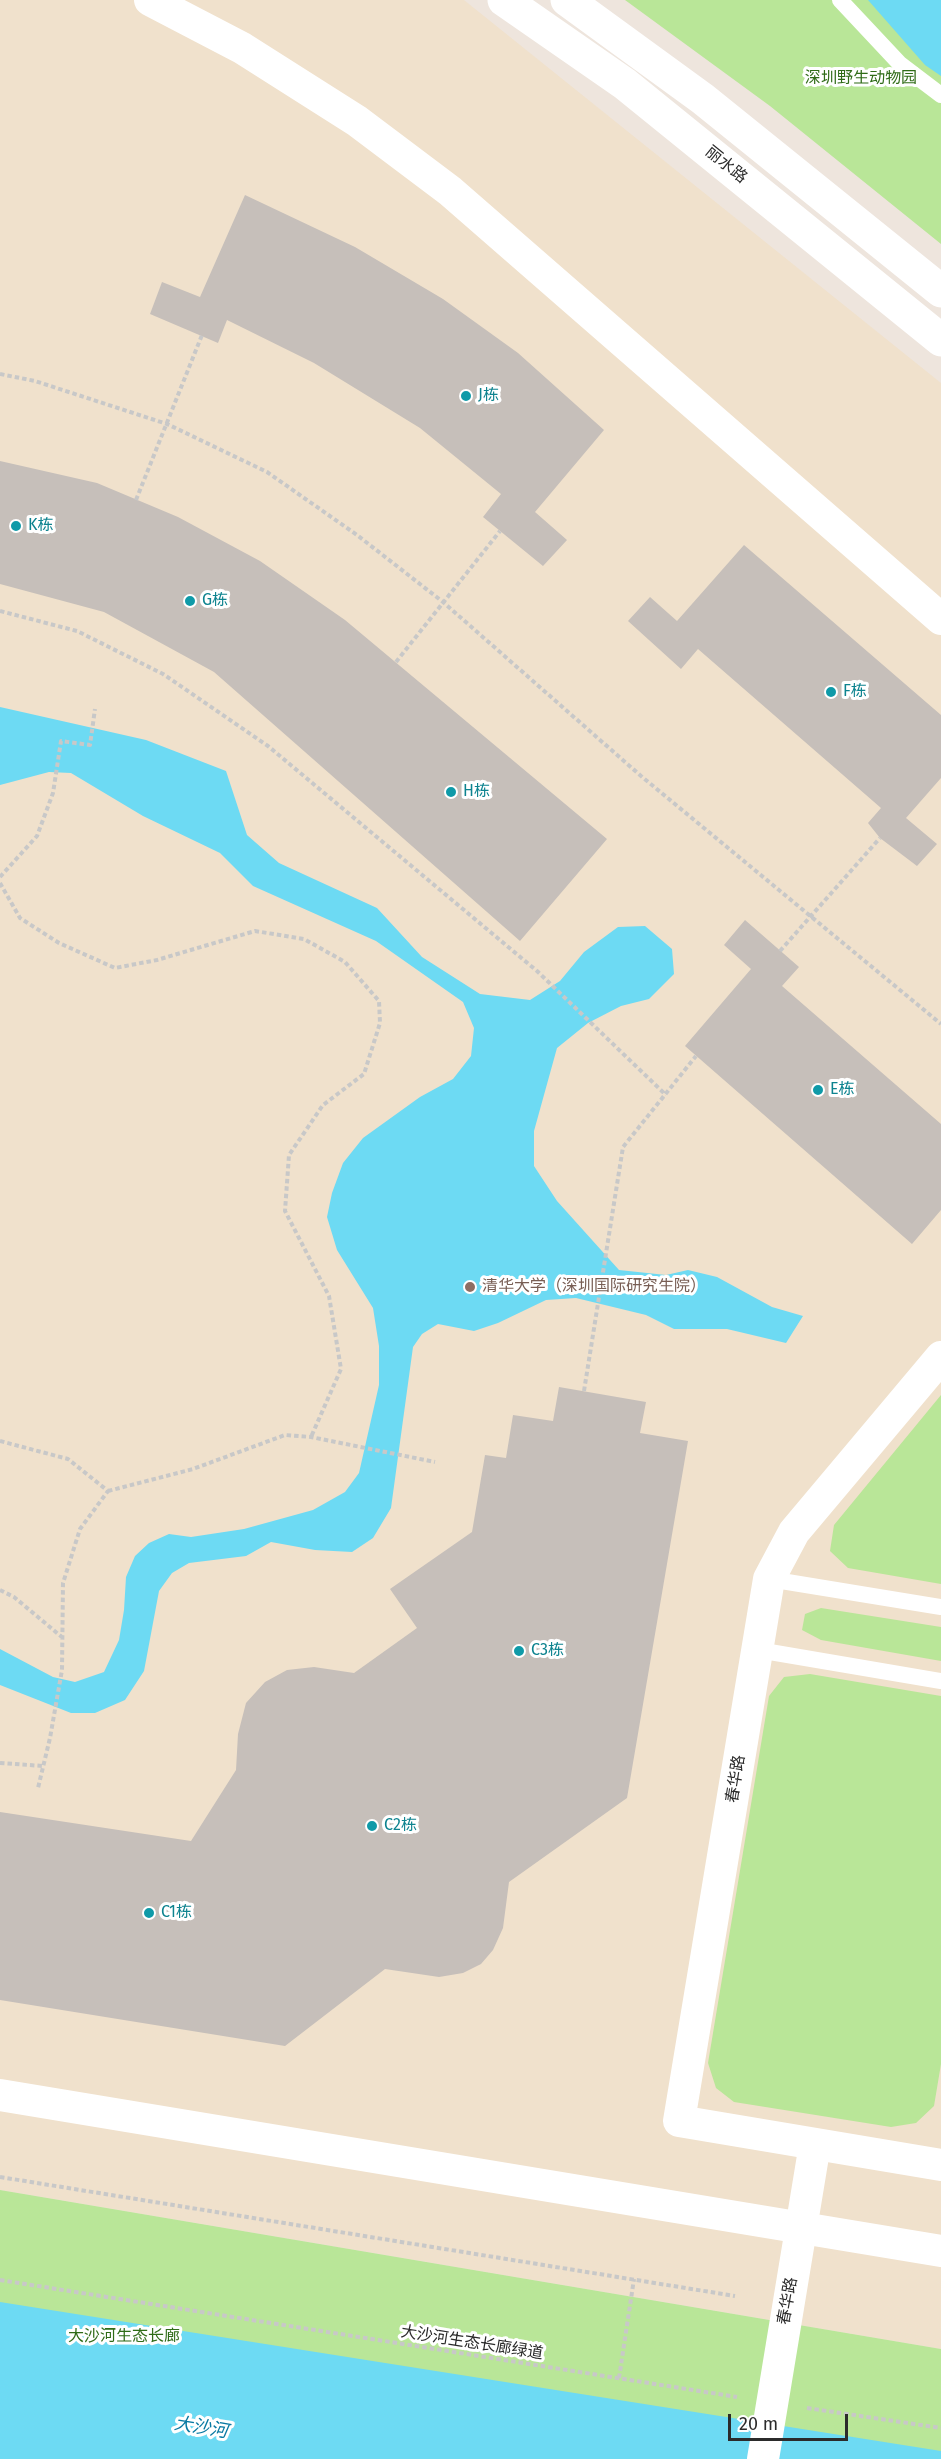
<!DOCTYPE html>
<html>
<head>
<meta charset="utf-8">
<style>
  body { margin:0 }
  #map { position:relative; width:941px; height:2459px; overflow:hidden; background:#eee5dd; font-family:"Fira Sans",sans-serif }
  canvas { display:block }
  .scale { position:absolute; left:728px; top:2414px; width:120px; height:27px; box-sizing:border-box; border:3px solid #2b2b2b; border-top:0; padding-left:8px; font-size:18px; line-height:21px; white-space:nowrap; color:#2b2b2b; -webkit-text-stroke:4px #fff; paint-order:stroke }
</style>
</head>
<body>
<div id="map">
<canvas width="941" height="2459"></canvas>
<div class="scale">20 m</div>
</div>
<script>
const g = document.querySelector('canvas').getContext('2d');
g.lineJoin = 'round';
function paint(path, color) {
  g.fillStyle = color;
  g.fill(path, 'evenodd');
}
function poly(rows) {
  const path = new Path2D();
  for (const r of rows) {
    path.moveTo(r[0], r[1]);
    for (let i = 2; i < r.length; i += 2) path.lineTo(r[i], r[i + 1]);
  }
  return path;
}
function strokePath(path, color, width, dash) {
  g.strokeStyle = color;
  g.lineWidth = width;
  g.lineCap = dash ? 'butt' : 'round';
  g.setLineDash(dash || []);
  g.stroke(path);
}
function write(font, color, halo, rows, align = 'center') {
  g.font = font + ' "Fira Sans","Noto Sans SC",sans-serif';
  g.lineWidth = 6;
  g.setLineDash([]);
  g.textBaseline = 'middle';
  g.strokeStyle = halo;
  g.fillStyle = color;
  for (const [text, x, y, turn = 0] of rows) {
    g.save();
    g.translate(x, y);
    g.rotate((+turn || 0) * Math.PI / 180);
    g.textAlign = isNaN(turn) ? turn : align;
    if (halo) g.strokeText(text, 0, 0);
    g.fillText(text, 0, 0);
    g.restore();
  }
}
paint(poly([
  [0,0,464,0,941,383,941,2349,0,2190]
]), '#f0e1cc');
paint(poly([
  [625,0,941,0,941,244,770,106],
  [941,1395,941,1584,848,1568,830,1551,834,1525],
  [821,1608,941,1627,941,1661,821,1640,802,1630,805,1614],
  [810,1674,941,1696,941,2064,934,2106,916,2123,891,2127,734,2102,716,2088,708,2063,769,1696,784,1677],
  [0,2190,941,2349,941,2459,0,2459]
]), '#b9e698');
paint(poly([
  [868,0,941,0,941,76,925,65],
  [0,707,146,740,226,771,247,835,279,863,377,908,422,957,480,994,530,1000,560,981,584,952,618,927,645,926,672,949,674,974,649,999,621,1006,588,1023,557,1048,534,1131,534,1166,557,1201,619,1270,666,1275,688,1270,717,1277,772,1307,803,1316,786,1343,727,1329,674,1329,646,1315,576,1298,546,1300,498,1323,474,1331,438,1324,422,1334,413,1347,391,1508,373,1538,352,1552,315,1550,271,1542,246,1556,189,1563,172,1573,159,1591,144,1671,125,1700,95,1713,71,1713,0,1685,0,1649,53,1677,75,1682,104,1672,119,1640,124,1610,126,1577,135,1556,149,1543,169,1534,191,1537,244,1529,313,1510,345,1492,359,1473,379,1385,379,1346,373,1308,337,1250,327,1217,332,1193,343,1163,363,1138,420,1097,453,1079,471,1056,474,1028,463,1002,376,941,253,886,220,853,143,816,71,773,49,772,0,785],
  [0,2302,941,2451,941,2459,0,2459]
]), '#6ddaf3');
paint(poly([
  [245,195,355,247,443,299,518,353,604,430,535,512,567,540,543,566,483,517,501,494,420,428,314,363,227,320,218,343,150,314,162,282,200,297],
  [0,461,97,483,178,517,260,561,345,620,607,839,520,941,214,672,104,612,0,584],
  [744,545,941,715,941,778,906,818,937,844,917,866,880,838,868,823,881,808,698,649,681,669,628,621,650,597,677,621],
  [745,920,799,967,782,986,941,1124,941,1210,912,1244,685,1046,751,969,724,945],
  [559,1387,646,1402,640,1433,688,1441,627,1798,509,1882,503,1928,493,1950,481,1964,463,1973,439,1977,385,1969,285,2046,0,2000,0,1812,191,1841,236,1770,238,1734,246,1703,265,1682,287,1670,314,1667,354,1673,417,1628,390,1589,472,1532,485,1455,506,1458,513,1415,553,1421]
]), '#c6bfba');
strokePath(poly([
  [0,374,35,381,167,424,267,472,357,535,443,602,641,776,941,1024],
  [136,500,202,335],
  [0,611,77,631,163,674,268,746,537,971,666,1095],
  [396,662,500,531],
  [0,877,37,836,53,793,61,741,90,745,95,709],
  [0,883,20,918,59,943,115,968,157,960,255,931,304,939,345,962,379,1001,380,1023,364,1074,323,1105,289,1155,285,1211,329,1296,341,1369,311,1437],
  [780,951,880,838],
  [584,1391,623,1147,696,1056],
  [0,1441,68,1459,108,1491,80,1529,63,1583,62,1670,50,1738,38,1788],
  [108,1491,193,1469,285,1435,311,1437,435,1462],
  [0,1590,14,1597,63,1638],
  [0,1763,43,1766],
  [0,2177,735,2296],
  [0,2280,737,2397],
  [619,2378,634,2279],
  [807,2408,941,2428]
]), '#c8c8c8', 4, [4.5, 3]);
strokePath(poly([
  [840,0,900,64,941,95],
  [769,1579,941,1607],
  [758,1650,941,1681]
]), '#fff', 16);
strokePath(poly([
  [150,0,242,48,357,121,450,191,941,619],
  [941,1357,794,1532,769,1579,679,2121,941,2165],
  [0,2095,941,2251],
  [763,2459,815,2144]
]), '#fff', 32);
strokePath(poly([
  [504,0,625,84,941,340],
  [567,0,703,99,941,291]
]), '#fff', 33);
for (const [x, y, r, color] of [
  [466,396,6,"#0f9aa8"],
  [16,526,6,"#0f9aa8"],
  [190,601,6,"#0f9aa8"],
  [831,692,6,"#0f9aa8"],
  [451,792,6,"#0f9aa8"],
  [818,1090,6,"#0f9aa8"],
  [470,1287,6,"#8d6e63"],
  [519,1651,6,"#0f9aa8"],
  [372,1826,6,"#0f9aa8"],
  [149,1913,6,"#0f9aa8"]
]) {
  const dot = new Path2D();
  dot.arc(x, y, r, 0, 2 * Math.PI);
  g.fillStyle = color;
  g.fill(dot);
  strokePath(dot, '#fff', 2);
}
write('16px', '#306c18', '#fff', [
  ["深圳野生动物园",861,79],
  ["大沙河生态长廊",124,2337]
]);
write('16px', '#2b2b2b', '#fff', [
  ["丽水路",726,165,39],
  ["春华路",736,1779,-81],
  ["春华路",788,2301,-80],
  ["大沙河生态长廊绿道",472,2343,9]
]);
write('16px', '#0d838f', '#fff', [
  ["J栋",478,396],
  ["K栋",28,526],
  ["G栋",202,601],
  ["F栋",843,692],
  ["H栋",463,792],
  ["E栋",830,1090],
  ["C3栋",531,1651],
  ["C2栋",384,1826],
  ["C1栋",161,1913]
], 'left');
write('16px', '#785e54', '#fff', [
  ["清华大学（深圳国际研究生院）",482,1287]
], 'left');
write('italic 18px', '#0979a2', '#fff', [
  ["大沙河",201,2428,9]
]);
</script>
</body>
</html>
